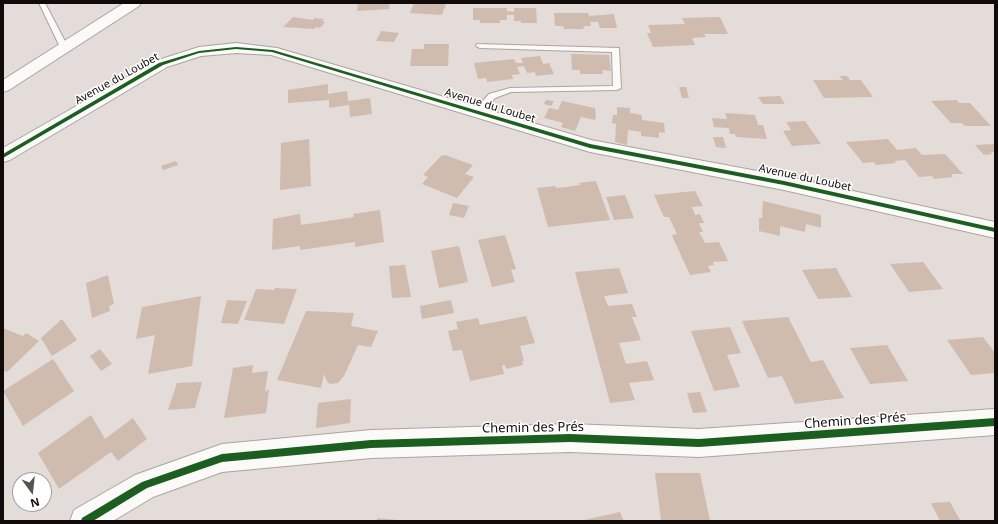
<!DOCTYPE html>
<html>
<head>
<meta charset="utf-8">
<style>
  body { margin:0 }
  #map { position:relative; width:998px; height:524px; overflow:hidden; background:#e4dcd8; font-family:"Noto Sans",sans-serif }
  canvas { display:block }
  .frame { position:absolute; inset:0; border:4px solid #100b09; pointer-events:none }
  .north { position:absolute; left:12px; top:472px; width:40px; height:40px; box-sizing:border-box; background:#fff; border:1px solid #9f9d9d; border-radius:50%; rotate:165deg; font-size:11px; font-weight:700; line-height:16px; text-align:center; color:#100b09 }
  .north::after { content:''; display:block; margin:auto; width:14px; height:18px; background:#5a5451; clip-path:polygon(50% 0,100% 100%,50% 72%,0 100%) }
</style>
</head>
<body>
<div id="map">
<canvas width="998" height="524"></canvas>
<div class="frame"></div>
<div class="north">N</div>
</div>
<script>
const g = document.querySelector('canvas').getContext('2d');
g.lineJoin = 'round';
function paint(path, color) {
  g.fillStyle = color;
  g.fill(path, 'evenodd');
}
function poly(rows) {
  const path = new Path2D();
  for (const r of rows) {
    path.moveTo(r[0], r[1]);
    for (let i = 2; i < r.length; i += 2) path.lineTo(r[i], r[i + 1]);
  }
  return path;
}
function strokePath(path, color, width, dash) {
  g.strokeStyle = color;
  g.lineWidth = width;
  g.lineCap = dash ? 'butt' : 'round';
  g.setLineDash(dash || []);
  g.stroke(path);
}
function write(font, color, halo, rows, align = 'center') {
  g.font = font + ' "Noto Sans",sans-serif';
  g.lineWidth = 3;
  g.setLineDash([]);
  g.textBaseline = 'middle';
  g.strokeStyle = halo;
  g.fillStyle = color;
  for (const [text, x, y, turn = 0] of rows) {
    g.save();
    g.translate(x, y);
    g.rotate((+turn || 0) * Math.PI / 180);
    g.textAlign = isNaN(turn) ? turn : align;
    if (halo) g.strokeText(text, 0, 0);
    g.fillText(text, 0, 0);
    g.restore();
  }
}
paint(poly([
  [358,3,390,3,389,9,357,11],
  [414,3,446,3,442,15,410,13],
  [473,8,507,8,507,11,514,12,514,8,536,8,537,23,521,23,521,21,514,21,514,15,507,15,507,20,500,20,500,23,480,23,480,20,473,20],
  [554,13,588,13,589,16,614,14,617,28,600,28,598,22,590,22,591,26,583,26,584,29,564,29,563,26,555,26],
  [293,17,313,20,314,18,324,19,322,21,325,22,320,28,316,27,314,29,283,27],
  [720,17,728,34,704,34,706,37,692,38,695,45,653,47,647,33,651,33,648,25,685,24,682,18],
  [381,31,399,33,394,42,376,41],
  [424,44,449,44,448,66,410,66,412,49,424,49],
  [571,54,609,55,611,71,602,70,603,74,580,74,580,70,572,70],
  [540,56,543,64,549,63,554,74,536,76,535,72,527,73,524,66,517,67,520,74,512,75,513,79,487,82,486,78,478,79,474,63,514,59,516,63,523,63,521,58],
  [839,76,847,76,850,80,861,80,873,97,824,98,813,80,843,80],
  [328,84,328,94,347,91,348,101,370,98,372,114,350,117,349,105,329,108,329,100,288,103,288,90],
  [679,87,686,87,689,98,682,98],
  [780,96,785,104,763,104,758,97],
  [546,100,554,101,551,106,544,104],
  [957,100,959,103,970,103,991,126,965,126,962,123,951,123,931,101],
  [562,101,595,108,596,117,595,120,581,117,575,131,561,127,563,123,544,118,549,108,558,110],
  [617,107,630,108,630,113,642,115,642,120,664,123,665,133,659,132,659,138,641,136,641,132,628,130,627,145,615,142,616,124,612,123,613,115,617,115],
  [725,113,755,115,758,125,763,125,767,139,736,137,735,134,730,134,729,128,714,127,712,118,727,119],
  [805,121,821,144,792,146,783,131,791,130,786,122],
  [713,137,723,137,726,148,716,147],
  [309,139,311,186,280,190,281,143],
  [888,139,897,150,916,148,922,155,945,154,963,174,951,174,953,177,934,179,932,176,919,177,905,160,894,161,896,163,876,165,874,162,863,163,846,142],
  [995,144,995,152,991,152,992,154,984,155,975,145],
  [442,155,443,156,445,155,473,165,465,174,474,177,457,198,422,184,428,177,423,175],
  [176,161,178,165,163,170,161,166],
  [596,181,610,220,548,227,537,188,555,186,556,188,567,187,580,185,579,183],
  [695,191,703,206,692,207,695,215,700,214,704,223,699,223,703,232,699,232,705,243,719,242,728,261,713,262,714,265,708,266,711,272,690,275,674,240,672,235,677,234,669,217,664,217,654,195],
  [625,195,634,218,614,220,606,197],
  [763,201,821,215,821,228,806,224,805,232,780,226,780,236,759,231,759,218,762,218],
  [453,203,469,206,464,218,449,215],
  [380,210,384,242,355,247,355,242,300,250,300,246,272,250,273,219,300,214,301,225,354,217,353,214],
  [505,235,516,269,511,270,515,282,492,287,478,240],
  [459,246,468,282,439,288,431,251],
  [923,262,943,289,909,292,890,264],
  [405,265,411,297,392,298,389,266],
  [619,268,628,293,604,296,608,306,632,304,637,317,632,317,641,340,619,343,626,364,647,361,654,380,629,383,635,400,610,403,575,272],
  [836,268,852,297,818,299,802,270],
  [108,275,114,304,109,306,110,311,92,318,86,283],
  [275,288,297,289,284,324,244,320,256,289,274,290],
  [201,296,192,366,148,374,155,335,136,339,142,307],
  [227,300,247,301,238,324,221,323],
  [451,300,454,313,422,319,420,306],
  [306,311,354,313,351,326,378,331,371,347,358,345,344,376,338,383,331,384,328,383,324,374,321,388,277,380],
  [526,316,535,343,520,346,524,361,522,361,523,365,506,369,505,365,502,365,504,374,470,381,462,350,453,351,448,331,458,329,456,322,478,318,480,325],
  [788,317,811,362,823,360,844,398,795,404,782,376,768,378,742,321],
  [62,319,77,340,52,356,41,338],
  [730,327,741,353,727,355,740,387,714,391,691,331],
  [3,328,23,336,26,333,39,341,7,372,3,370],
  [983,337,995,353,995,373,971,375,947,340],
  [887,345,908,381,870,384,850,348],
  [100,349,112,364,101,371,90,356],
  [53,359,74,391,23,426,3,391],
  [253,365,252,373,268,371,265,391,269,390,266,413,224,418,233,368],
  [202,382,195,408,168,410,177,383],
  [700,392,707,412,693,413,687,393],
  [351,399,350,423,316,428,318,403],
  [91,415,105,439,133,418,147,439,118,461,111,452,59,489,38,453],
  [655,473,700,473,710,521,661,521],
  [950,502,960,520,940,521,931,503],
  [620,512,624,521,584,521,584,520],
  [377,518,398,520,398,521,377,521]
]), '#d0bbaf');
const service = poly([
  [39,3,45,3,68,47,67,49,61,49,60,47,39,3],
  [477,44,619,48,621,88,617,90,511,92,495,98,480,115,474,115,473,113,474,111,489,94,510,88,613,86,612,52,480,48,476,46,477,44]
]);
const minor = poly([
  [124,3,141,3,139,6,9,90,3,92,3,80,124,3],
  [995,409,995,435,699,457,570,452,371,458,222,472,153,497,113,521,70,521,74,510,135,475,222,444,371,430,570,424,699,429,995,409]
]);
const tertiary = poly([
  [236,43,277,48,591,140,784,176,995,222,995,238,784,190,590,152,271,55,236,53,201,56,167,67,10,160,3,162,3,148,155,61,199,47,236,43]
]);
strokePath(service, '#aaa4a1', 2);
strokePath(minor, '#aaa4a1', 2);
strokePath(tertiary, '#aaa4a1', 2);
paint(service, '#fbfaf9');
paint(minor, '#fbfaf9');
paint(tertiary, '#fbfaf9');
paint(poly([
  [236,47,273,50,590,144,784,181,995,228,995,232,784,185,590,148,272,52,236,49,199,53,163,65,3,158,3,154,159,63,199,51,236,47],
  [995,418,995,426,699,447,570,442,371,448,222,462,147,488,93,521,81,521,82,518,142,482,222,454,371,440,570,434,699,439,995,418]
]), '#1b5e20');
write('11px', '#100b09', '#fff', [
  ["Avenue du Loubet",117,79,-29],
  ["Avenue du Loubet",490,106,17],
  ["Avenue du Loubet",805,178,12]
]);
write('13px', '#100b09', '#fff', [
  ["Chemin des Prés",855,421,-4],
  ["Chemin des Prés",533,428,-1]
]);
</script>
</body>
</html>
